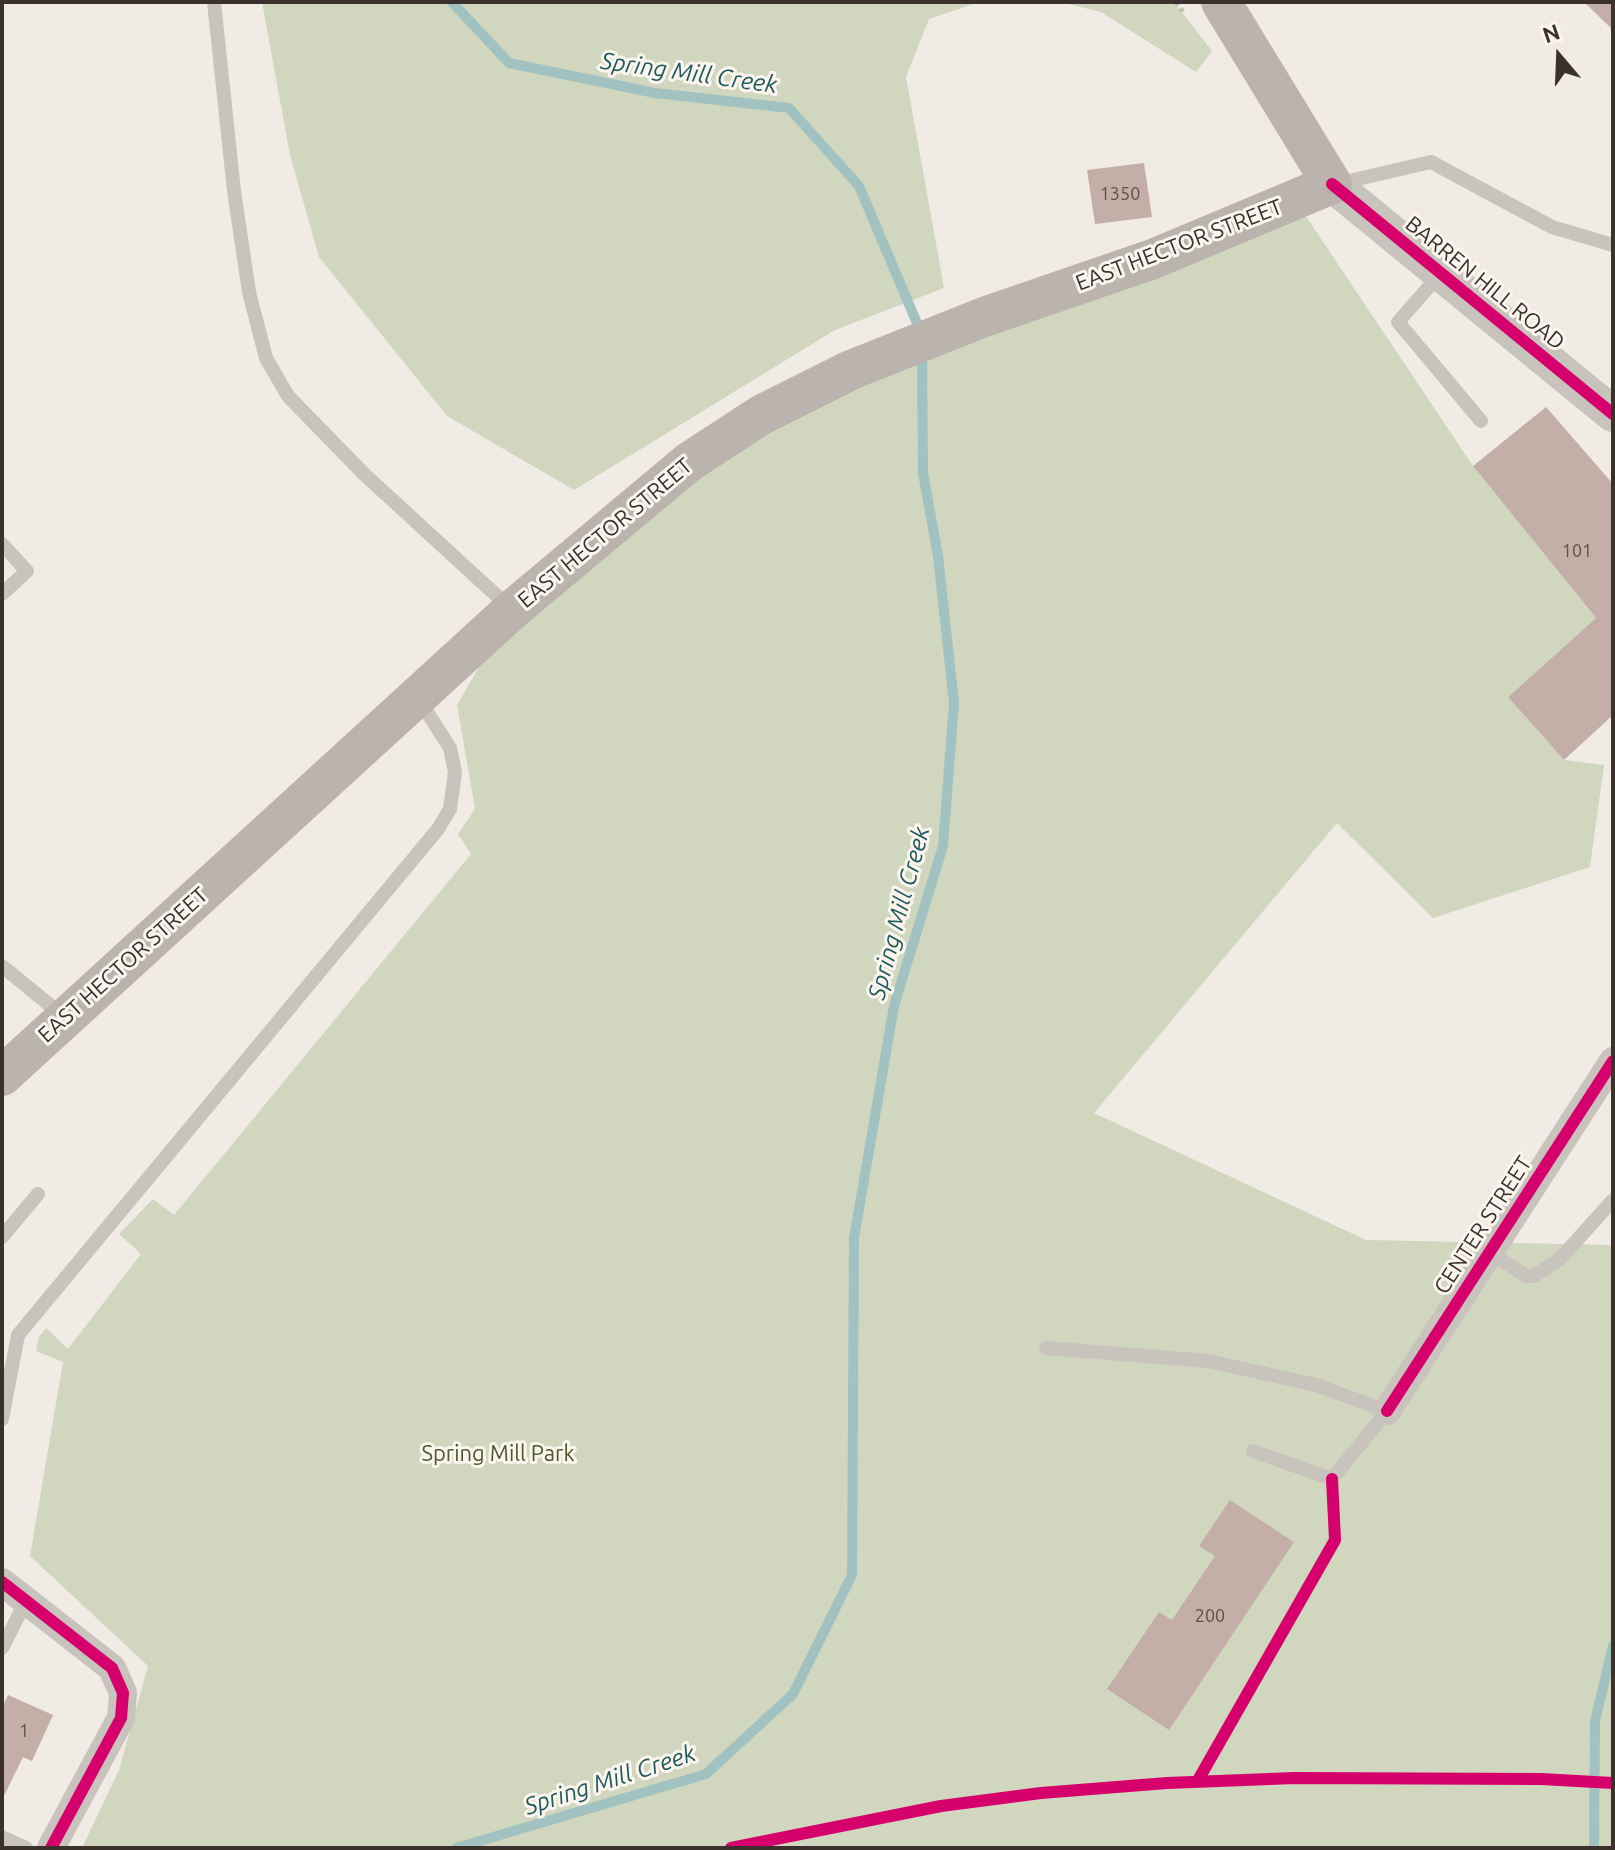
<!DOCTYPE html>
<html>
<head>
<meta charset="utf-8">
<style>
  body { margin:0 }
  #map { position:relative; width:1615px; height:1850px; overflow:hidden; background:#f0ebe5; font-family:Ubuntu,sans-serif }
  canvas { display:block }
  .frame { position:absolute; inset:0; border:4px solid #3b302b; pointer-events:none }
  .north { position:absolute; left:1519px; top:16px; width:80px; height:80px; -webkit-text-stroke:6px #fbf5ee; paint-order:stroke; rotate:341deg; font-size:22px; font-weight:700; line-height:32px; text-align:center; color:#3b302b }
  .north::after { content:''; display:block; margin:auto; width:28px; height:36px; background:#3b302b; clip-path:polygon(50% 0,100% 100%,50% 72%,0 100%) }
</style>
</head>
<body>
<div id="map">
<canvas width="1615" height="1850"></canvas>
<div class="frame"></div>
<div class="north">N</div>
</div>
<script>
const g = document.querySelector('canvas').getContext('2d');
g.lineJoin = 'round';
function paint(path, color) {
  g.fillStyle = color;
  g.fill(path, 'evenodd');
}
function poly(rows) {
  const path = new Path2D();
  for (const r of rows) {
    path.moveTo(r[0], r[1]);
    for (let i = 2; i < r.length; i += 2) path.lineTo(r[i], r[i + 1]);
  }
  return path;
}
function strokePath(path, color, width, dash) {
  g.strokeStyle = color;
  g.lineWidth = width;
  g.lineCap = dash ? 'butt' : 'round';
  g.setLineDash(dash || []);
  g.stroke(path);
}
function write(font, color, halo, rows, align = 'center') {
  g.font = font + ' Ubuntu,sans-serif';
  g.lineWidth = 6;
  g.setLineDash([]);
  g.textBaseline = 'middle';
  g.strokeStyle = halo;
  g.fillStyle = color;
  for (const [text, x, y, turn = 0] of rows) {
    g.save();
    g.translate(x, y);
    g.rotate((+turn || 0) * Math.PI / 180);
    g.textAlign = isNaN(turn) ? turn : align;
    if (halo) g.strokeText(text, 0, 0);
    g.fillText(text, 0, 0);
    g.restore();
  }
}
paint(poly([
  [262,2,979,2,929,19,906,77,944,288,835,330,574,490,447,416,319,257,290,155],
  [1060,2,1174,2,1212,51,1196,72,1101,12],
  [1295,200,1473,466,1596,618,1508,697,1564,760,1604,765,1590,867,1433,918,1337,823,1094,1113,1366,1240,1613,1245,1613,1848,82,1848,119,1770,148,1666,30,1556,63,1362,36,1351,39,1337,46,1328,68,1349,141,1254,119,1234,153,1199,174,1215,471,854,458,834,475,809,457,705,512,610,689,462]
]), '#d1d6bf');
strokePath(poly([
  [452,2,509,63,655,93,789,108,859,186,922,335],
  [456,1848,706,1774,793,1694,852,1575,854,1238,894,1006,943,846,954,703,938,556,923,473,922,351],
  [1594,1848,1595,1721,1613,1646]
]), '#a1c2c1', 10);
paint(poly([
  [1584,2,1613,2,1613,30],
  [1144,163,1152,217,1095,224,1087,170],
  [1546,407,1613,484,1613,715,1564,760,1508,697,1596,618,1473,466],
  [1230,1500,1294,1542,1169,1730,1107,1689,1159,1612,1172,1620,1215,1556,1199,1546],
  [8,1695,53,1715,32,1761,23,1757,2,1800,2,1708]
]), '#c3afa7');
strokePath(poly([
  [1176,2,1184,14]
]), '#c2bbb6', 5, [4, 4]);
strokePath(poly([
  [214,2,234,191,249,292,266,358,288,396,364,474,509,607],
  [1336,184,1431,162,1552,227,1613,245],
  [1441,273,1398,322,1481,421],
  [2,544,27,571,2,594],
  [2,966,62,1015],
  [2,1237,38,1194],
  [1490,1252,1526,1276,1534,1276,1560,1259,1613,1200],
  [1046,1348,1208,1361,1316,1385,1387,1411,1332,1479,1253,1451],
  [2,1419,18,1335,438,829,450,809,455,772,450,748,418,698],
  [2,1648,26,1601],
  [2,1837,26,1848]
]), '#c9c3be', 14);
strokePath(poly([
  [1387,1411,1613,1061],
  [2,1582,112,1668,123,1693,121,1718,51,1848]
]), '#c9c3be', 28);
strokePath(poly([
  [1332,184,1613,414]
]), '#c9c3be', 36);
strokePath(poly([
  [2,1076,512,610,689,462,761,415,851,370,984,317,1153,259,1332,184,1221,2]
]), '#bab3ae', 40);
strokePath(poly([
  [1332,184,1613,414],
  [1387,1411,1613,1061],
  [2,1582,112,1668,123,1693,121,1718,51,1848],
  [1197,1782,1335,1540,1332,1479],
  [731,1848,941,1806,1041,1793,1167,1783,1295,1778,1541,1779,1613,1783]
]), '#d6006c', 12);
write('18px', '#5d504a', null, [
  ["1350",1120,194],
  ["101",1577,551],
  ["200",1210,1616],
  ["1",24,1731]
]);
write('22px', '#3b302b', '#fbf5ee', [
  ["EAST HECTOR STREET",1179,245,-21],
  ["BARREN HILL ROAD",1485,283,39],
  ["EAST HECTOR STREET",605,533,-40],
  ["EAST HECTOR STREET",123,965,-42],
  ["CENTER STREET",1483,1225,-57]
]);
write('22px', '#4a5a2e', '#fbf5ee', [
  ["Spring Mill Park",498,1454]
]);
write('italic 24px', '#1f5a5e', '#fbf5ee', [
  ["Spring Mill Creek",689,73,8],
  ["Spring Mill Creek",899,913,-75],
  ["Spring Mill Creek",610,1780,-18]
]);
</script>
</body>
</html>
